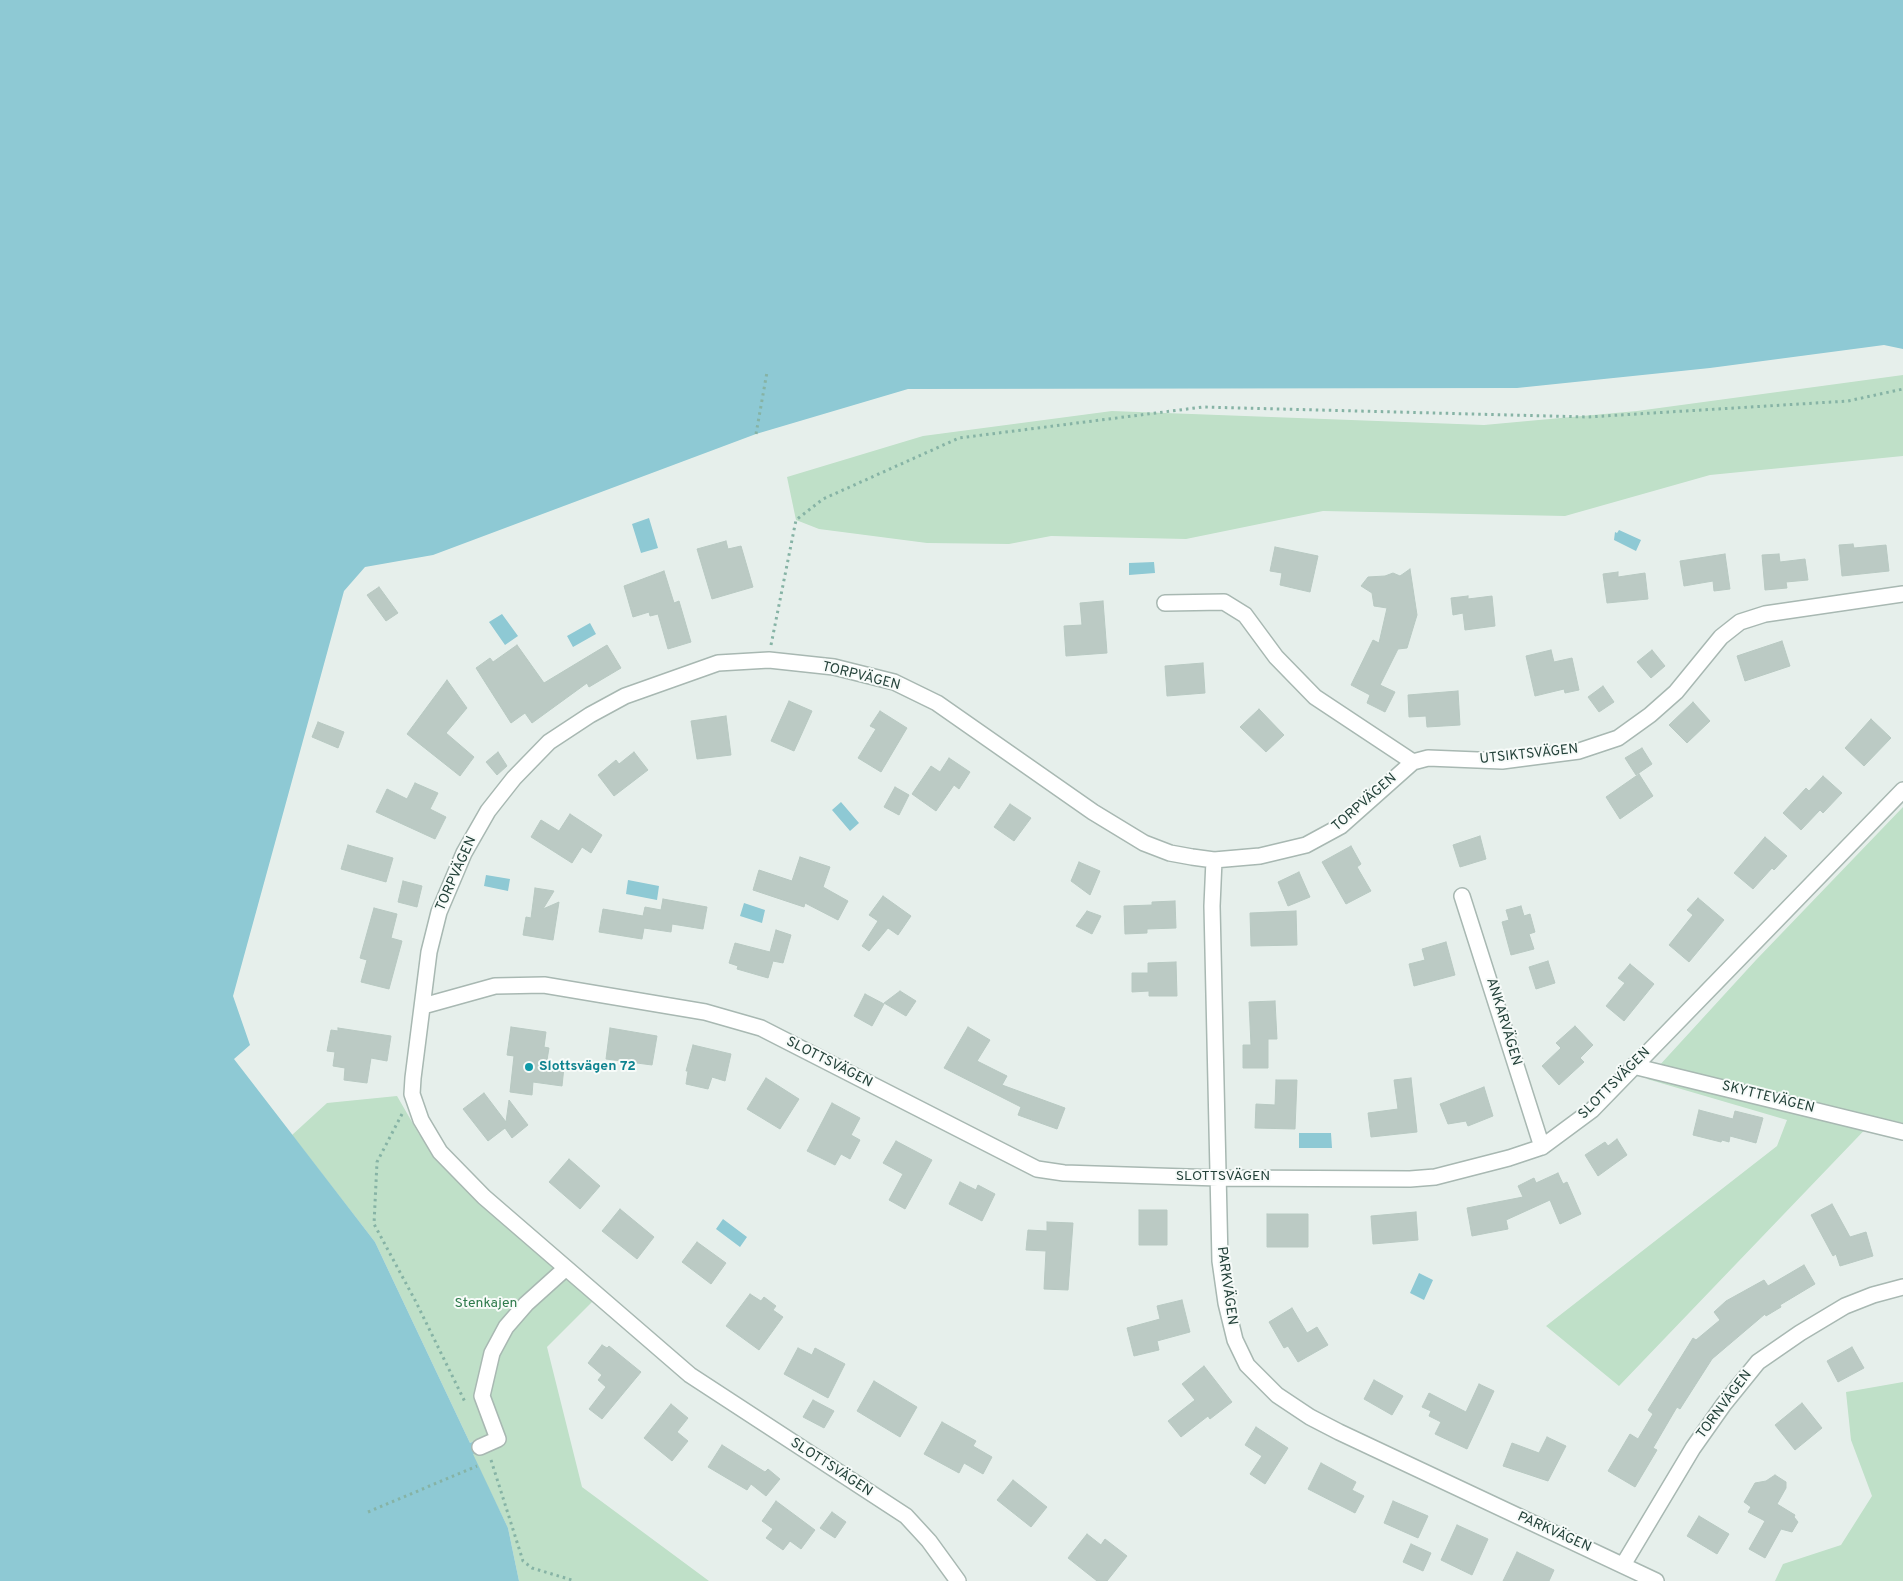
<!DOCTYPE html>
<html>
<head>
<meta charset="utf-8">
<style>
  body { margin:0 }
  canvas { display:block; background:#e6efeb }
</style>
</head>
<body>
<canvas width="1903" height="1581"></canvas>
<script>
const g = document.querySelector('canvas').getContext('2d');
g.lineJoin = 'round';
function paint(path, color) {
  g.fillStyle = color;
  g.fill(path, 'evenodd');
}
function poly(rows) {
  const path = new Path2D();
  for (const r of rows) {
    path.moveTo(r[0], r[1]);
    for (let i = 2; i < r.length; i += 2) path.lineTo(r[i], r[i + 1]);
  }
  return path;
}
function strokePath(path, color, width, dash) {
  g.strokeStyle = color;
  g.lineWidth = width;
  g.lineCap = dash ? 'butt' : 'round';
  g.setLineDash(dash || []);
  g.stroke(path);
}
function write(font, color, halo, rows, align = 'center') {
  g.font = font + ' Overpass,sans-serif';
  g.lineWidth = 4;
  g.setLineDash([]);
  g.textBaseline = 'middle';
  g.strokeStyle = halo;
  g.fillStyle = color;
  for (const [text, x, y, turn = 0] of rows) {
    g.save();
    g.translate(x, y);
    g.rotate((+turn || 0) * Math.PI / 180);
    g.textAlign = isNaN(turn) ? turn : align;
    if (halo) g.strokeText(text, 0, 0);
    g.fillText(text, 0, 0);
    g.restore();
  }
}
paint(poly([
  [1903,375,1903,456,1710,475,1565,516,1323,511,1186,539,1051,536,1009,544,927,543,819,529,796,520,787,477,923,436,1112,411,1484,425,1637,411],
  [1903,807,1903,1123,1877,1117,1619,1386,1546,1326,1777,1146,1787,1120,1647,1079,1756,960],
  [397,1096,419,1134,447,1168,593,1301,547,1347,582,1487,709,1581,519,1581,508,1528,472,1454,477,1440,470,1443,375,1242,292,1135,327,1103],
  [1903,1382,1903,1581,1775,1581,1783,1564,1841,1545,1872,1496,1851,1440,1846,1392]
]), '#bfe0c8');
paint(poly([
  [0,0,1903,0,1903,349,1884,345,1710,368,1517,388,908,389,756,434,433,555,365,567,344,591,233,996,250,1045,234,1059,375,1242,470,1443,477,1440,482,1451,473,1454,508,1528,519,1581,0,1581],
  [649,518,658,548,641,553,632,524],
  [1619,530,1641,540,1636,551,1614,540,1615,532,1617,533],
  [1154,562,1155,573,1129,575,1129,563],
  [502,614,518,636,505,645,489,622],
  [590,623,596,634,573,647,567,636],
  [841,802,859,823,850,831,832,810],
  [486,875,510,879,508,891,484,886],
  [628,880,659,886,657,900,626,894],
  [744,903,765,910,762,923,740,916],
  [1299,1133,1331,1133,1332,1148,1299,1148],
  [723,1219,747,1237,740,1247,716,1229],
  [1419,1273,1433,1280,1424,1300,1410,1293]
]), '#8ec9d4');
const building = poly([
  [726,541,728,549,741,546,753,587,712,599,697,549,726,541],
  [1853,544,1854,548,1886,545,1889,571,1842,576,1839,545,1853,544],
  [1275,547,1318,556,1310,592,1280,585,1282,573,1270,571,1275,547],
  [1725,554,1730,589,1714,591,1713,581,1684,586,1680,561,1725,554],
  [1779,554,1780,562,1805,559,1808,580,1786,582,1787,588,1765,590,1762,555,1779,554],
  [1410,569,1417,615,1407,648,1398,649,1380,685,1395,692,1385,712,1367,703,1370,695,1351,685,1373,640,1379,643,1387,608,1374,606,1372,593,1361,586,1368,577,1385,576,1393,573,1400,576,1410,569],
  [664,571,674,603,679,601,691,642,668,649,658,614,650,616,649,612,633,617,624,586,664,571],
  [1618,572,1618,577,1645,573,1648,599,1607,603,1603,574,1618,572],
  [379,587,398,613,386,621,367,595,379,587],
  [1468,596,1468,599,1492,596,1495,626,1465,630,1463,613,1453,615,1451,598,1468,596],
  [1103,601,1107,653,1066,656,1064,626,1082,625,1080,603,1103,601],
  [1782,641,1790,666,1745,681,1737,656,1782,641],
  [517,645,544,683,607,645,621,668,589,687,587,683,532,723,525,713,511,723,476,668,490,658,493,662,517,645],
  [1551,650,1554,662,1572,658,1579,690,1565,693,1564,689,1535,696,1526,656,1551,650],
  [1652,650,1665,666,1651,678,1637,662,1652,650],
  [1203,663,1205,693,1167,696,1165,666,1203,663],
  [447,680,467,708,446,733,474,757,460,776,407,734,447,680],
  [1603,686,1614,702,1599,712,1588,697,1603,686],
  [1458,691,1460,725,1427,727,1426,716,1409,717,1408,695,1458,691],
  [789,701,812,711,794,751,771,741,789,701],
  [1693,702,1710,721,1687,743,1669,725,1693,702],
  [1259,709,1284,735,1266,752,1240,727,1259,709],
  [880,711,907,728,881,772,858,758,876,729,870,726,880,711],
  [726,716,731,755,697,759,691,721,726,716],
  [1871,719,1891,738,1864,766,1845,748,1871,719],
  [318,722,344,732,338,748,312,737,318,722],
  [1642,748,1652,764,1636,775,1625,758,1642,748],
  [498,752,507,766,497,775,486,762,498,752],
  [634,752,648,770,614,796,598,775,616,760,619,764,634,752],
  [949,758,970,772,959,789,954,785,936,811,912,794,931,766,940,772,949,758],
  [1639,774,1653,796,1620,819,1606,797,1639,774],
  [1823,776,1842,793,1823,813,1820,810,1801,830,1783,813,1806,788,1809,791,1823,776],
  [415,783,438,793,430,809,446,817,435,839,376,812,387,789,407,799,415,783],
  [895,787,909,795,899,815,884,807,895,787],
  [1010,804,1031,818,1014,841,994,827,1010,804],
  [570,814,602,835,591,853,582,847,572,863,531,837,541,820,559,831,570,814],
  [1480,836,1486,859,1460,867,1453,845,1480,836],
  [1765,837,1787,856,1774,870,1772,868,1753,889,1734,873,1765,837],
  [348,845,393,858,386,882,341,869,348,845],
  [1351,846,1361,864,1357,867,1371,891,1346,904,1322,862,1351,846],
  [800,857,830,867,823,887,848,901,838,920,805,903,804,907,753,890,759,870,792,881,800,857],
  [1079,862,1100,871,1090,895,1071,881,1079,862],
  [1299,872,1310,897,1288,906,1278,882,1299,872],
  [403,881,422,886,417,907,398,902,403,881],
  [535,888,554,891,543,909,559,902,553,940,523,935,526,917,531,918,535,888],
  [883,896,911,916,898,935,888,928,869,951,862,946,878,921,869,915,883,896],
  [1698,898,1724,920,1689,962,1669,945,1693,915,1687,910,1698,898],
  [663,899,707,907,703,929,672,924,671,932,644,928,642,939,599,932,603,909,643,916,645,907,661,910,663,899],
  [1175,901,1176,928,1147,929,1147,933,1125,934,1124,906,1152,905,1152,902,1175,901],
  [1521,906,1524,916,1530,914,1535,932,1529,934,1534,949,1511,955,1502,922,1509,920,1506,910,1521,906],
  [374,908,397,914,391,938,402,941,389,989,361,982,367,960,360,958,374,908],
  [1087,911,1101,916,1092,934,1076,926,1087,911],
  [1296,911,1297,945,1251,946,1250,913,1296,911],
  [776,930,791,935,783,963,773,961,768,978,737,969,738,966,729,963,735,943,770,952,776,930],
  [1446,942,1455,975,1414,986,1409,964,1425,960,1422,949,1446,942],
  [1548,961,1555,983,1536,989,1529,967,1548,961],
  [1176,962,1177,996,1149,996,1149,991,1132,992,1132,973,1148,973,1148,963,1176,962],
  [1630,964,1654,984,1624,1021,1606,1006,1625,983,1618,978,1630,964],
  [900,991,916,1001,906,1016,884,1003,900,991],
  [865,994,884,1004,872,1026,854,1016,865,994],
  [1275,1001,1277,1039,1268,1039,1268,1068,1243,1068,1243,1045,1251,1045,1249,1002,1275,1001],
  [1575,1026,1593,1045,1580,1058,1584,1062,1559,1085,1542,1066,1561,1048,1556,1043,1575,1026],
  [511,1027,546,1032,544,1047,549,1048,546,1066,564,1067,562,1086,533,1082,532,1095,510,1092,514,1056,507,1055,511,1027],
  [968,1027,990,1040,977,1061,1007,1076,1002,1085,1065,1108,1057,1129,1018,1115,1021,1107,944,1068,968,1027],
  [338,1028,391,1036,387,1061,371,1058,367,1083,344,1080,345,1068,333,1066,335,1052,327,1051,331,1030,338,1031,338,1028],
  [610,1028,657,1036,652,1065,606,1059,610,1028],
  [693,1045,731,1054,725,1081,712,1077,708,1089,686,1084,688,1071,686,1071,693,1045],
  [766,1078,799,1099,780,1129,747,1109,766,1078],
  [1411,1078,1417,1132,1371,1137,1368,1113,1398,1109,1394,1080,1411,1078],
  [1276,1080,1297,1080,1295,1129,1255,1128,1256,1104,1275,1105,1276,1080],
  [1484,1087,1493,1116,1468,1126,1466,1121,1448,1124,1440,1104,1484,1087],
  [484,1093,506,1122,509,1100,528,1125,512,1138,505,1128,488,1141,463,1109,484,1093],
  [832,1103,860,1118,851,1135,860,1140,850,1159,841,1154,835,1165,807,1151,832,1103],
  [1699,1110,1733,1119,1735,1111,1763,1118,1756,1143,1730,1136,1729,1142,1722,1140,1721,1142,1693,1135,1699,1110],
  [1617,1139,1627,1155,1598,1176,1585,1155,1605,1142,1608,1146,1617,1139],
  [896,1141,932,1160,905,1209,889,1200,903,1174,883,1163,896,1141],
  [569,1159,600,1186,580,1209,549,1182,569,1159],
  [1558,1173,1563,1184,1567,1182,1581,1214,1560,1224,1550,1200,1506,1220,1508,1229,1472,1236,1467,1208,1523,1197,1518,1186,1534,1178,1536,1183,1558,1173],
  [960,1182,976,1190,978,1185,995,1194,982,1221,949,1204,960,1182],
  [1832,1204,1850,1237,1866,1232,1873,1256,1840,1266,1836,1254,1833,1256,1811,1215,1832,1204],
  [620,1209,654,1237,637,1259,602,1231,620,1209],
  [1139,1210,1167,1210,1167,1245,1139,1245,1139,1210],
  [1416,1212,1418,1240,1373,1244,1371,1216,1416,1212],
  [1267,1214,1308,1214,1308,1247,1267,1247,1267,1214],
  [1047,1222,1073,1223,1068,1290,1044,1289,1046,1251,1026,1250,1028,1230,1047,1231,1047,1222],
  [697,1242,726,1263,711,1284,682,1262,697,1242],
  [1804,1265,1815,1284,1780,1305,1781,1307,1766,1316,1765,1314,1712,1359,1680,1409,1677,1407,1653,1448,1657,1450,1635,1487,1608,1471,1630,1434,1638,1439,1653,1414,1648,1410,1693,1338,1696,1340,1720,1320,1714,1312,1726,1301,1764,1280,1768,1286,1804,1265],
  [750,1294,761,1301,764,1297,776,1306,773,1310,783,1317,759,1350,726,1326,750,1294],
  [1182,1300,1190,1332,1157,1341,1159,1350,1134,1356,1127,1328,1160,1319,1157,1306,1182,1300],
  [1292,1308,1307,1333,1317,1327,1328,1345,1298,1362,1288,1346,1284,1348,1269,1322,1292,1308],
  [602,1345,607,1348,609,1346,641,1372,602,1419,589,1409,606,1387,598,1380,602,1375,588,1363,602,1345],
  [1852,1347,1864,1368,1838,1382,1827,1361,1852,1347],
  [798,1348,812,1355,815,1348,845,1364,828,1398,784,1374,798,1348],
  [1204,1366,1232,1402,1210,1419,1208,1416,1181,1437,1168,1421,1195,1400,1182,1384,1204,1366],
  [1374,1380,1403,1396,1392,1415,1364,1399,1374,1380],
  [874,1381,917,1407,900,1437,857,1411,874,1381],
  [1479,1384,1494,1391,1467,1449,1435,1434,1441,1422,1429,1416,1431,1411,1422,1407,1429,1393,1466,1412,1479,1384],
  [813,1400,834,1411,824,1428,803,1417,813,1400],
  [1802,1403,1822,1428,1795,1450,1775,1425,1802,1403],
  [671,1404,688,1418,677,1432,688,1441,672,1461,644,1438,671,1404],
  [942,1422,976,1441,973,1446,992,1457,983,1474,964,1463,959,1473,924,1454,942,1422],
  [1256,1427,1288,1448,1265,1484,1250,1474,1262,1456,1245,1445,1256,1427],
  [1547,1437,1566,1446,1548,1481,1503,1466,1512,1443,1539,1453,1547,1437],
  [722,1445,765,1472,768,1469,780,1479,766,1496,751,1484,747,1490,708,1467,722,1445],
  [1321,1463,1356,1482,1352,1490,1364,1496,1355,1513,1308,1489,1321,1463],
  [1775,1475,1786,1482,1786,1488,1777,1504,1795,1515,1794,1517,1798,1522,1792,1532,1781,1529,1765,1558,1749,1549,1765,1521,1748,1512,1751,1507,1744,1502,1755,1483,1766,1481,1775,1475],
  [1013,1480,1047,1507,1031,1527,997,1500,1013,1480],
  [776,1501,815,1530,801,1549,790,1541,783,1550,766,1538,773,1529,762,1521,776,1501],
  [1393,1501,1428,1516,1418,1538,1384,1523,1393,1501],
  [832,1512,846,1522,835,1538,820,1528,832,1512],
  [1699,1516,1729,1534,1717,1554,1687,1536,1699,1516],
  [1457,1525,1488,1539,1472,1575,1441,1560,1457,1525],
  [1087,1534,1101,1545,1105,1539,1127,1556,1107,1581,1097,1581,1068,1558,1087,1534],
  [1411,1544,1431,1553,1423,1571,1403,1562,1411,1544],
  [1517,1552,1554,1570,1549,1581,1503,1581,1517,1552]
]);
paint(building, '#bbcac4');
strokePath(building, '#b8c9c2', 1);
const minor = poly([
  [1165,603,1224,602,1245,615,1276,657,1315,697,1413,762,1428,758,1502,761,1579,751,1618,738,1650,715,1676,692,1721,637,1740,622,1765,614,1903,594],
  [1214,860,1212,906,1220,1261,1226,1303,1235,1340,1247,1365,1277,1395,1310,1417,1339,1432,1656,1581],
  [1462,896,1542,1147],
  [423,1006,495,986,544,985,705,1012,761,1028,1037,1169,1064,1173,1218,1178,1410,1179,1435,1177,1509,1158,1542,1147,1592,1110,1903,790],
  [1633,1066,1903,1132],
  [480,1447,498,1439,482,1396,492,1353,506,1327,526,1304,566,1268],
  [1623,1565,1693,1448,1724,1404,1758,1362,1800,1333,1845,1306,1873,1295,1903,1287],
  [958,1581,929,1541,906,1516,690,1375,484,1197,440,1152,421,1120,412,1094,413,1078,429,952,439,912,464,853,488,811,514,778,549,742,590,715,625,696,718,663,769,660,834,667,894,682,937,703,1093,812,1144,843,1170,853,1192,857,1214,860,1260,856,1306,845,1341,826,1413,762]
]);
strokePath(minor, '#a8b8b2', 18);
strokePath(poly([
  [756,434,767,372],
  [771,645,796,520,823,499,959,438,1203,407,1588,417,1848,401,1903,389],
  [402,1114,377,1162,374,1224,416,1302,465,1402],
  [491,1460,523,1561,532,1568,575,1581],
  [368,1512,477,1466]
]), '#86b3a5', 3, [2.5, 4]);
strokePath(minor, '#fff', 15);
for (const [x, y, r, color] of [
  [529,1067,5,"#0f9aa8"]
]) {
  const dot = new Path2D();
  dot.arc(x, y, r, 0, 2 * Math.PI);
  g.fillStyle = color;
  g.fill(dot);
  strokePath(dot, '#f7fbf9', 2);
}
write('14px', '#24423a', '#f7fbf9', [
  ["TORPVÄGEN",861,677,14],
  ["UTSIKTSVÄGEN",1529,755,-6],
  ["TORPVÄGEN",1365,803,-41],
  ["TORPVÄGEN",457,874,-66],
  ["ANKARVÄGEN",1503,1022,73],
  ["SLOTTSVÄGEN",829,1063,27],
  ["SLOTTSVÄGEN",1615,1084,-45],
  ["SKYTTEVÄGEN",1768,1098,14],
  ["SLOTTSVÄGEN",1223,1177],
  ["PARKVÄGEN",1226,1286,82],
  ["TORNVÄGEN",1725,1405,-53],
  ["SLOTTSVÄGEN",831,1468,33],
  ["PARKVÄGEN",1554,1533,24]
]);
write('bold 14px', '#0d838f', '#f7fbf9', [
  ["Slottsvägen 72",539,1067]
], 'left');
write('14px', '#2d7a4b', '#f7fbf9', [
  ["Stenkajen",486,1304]
]);
</script>
</body>
</html>
